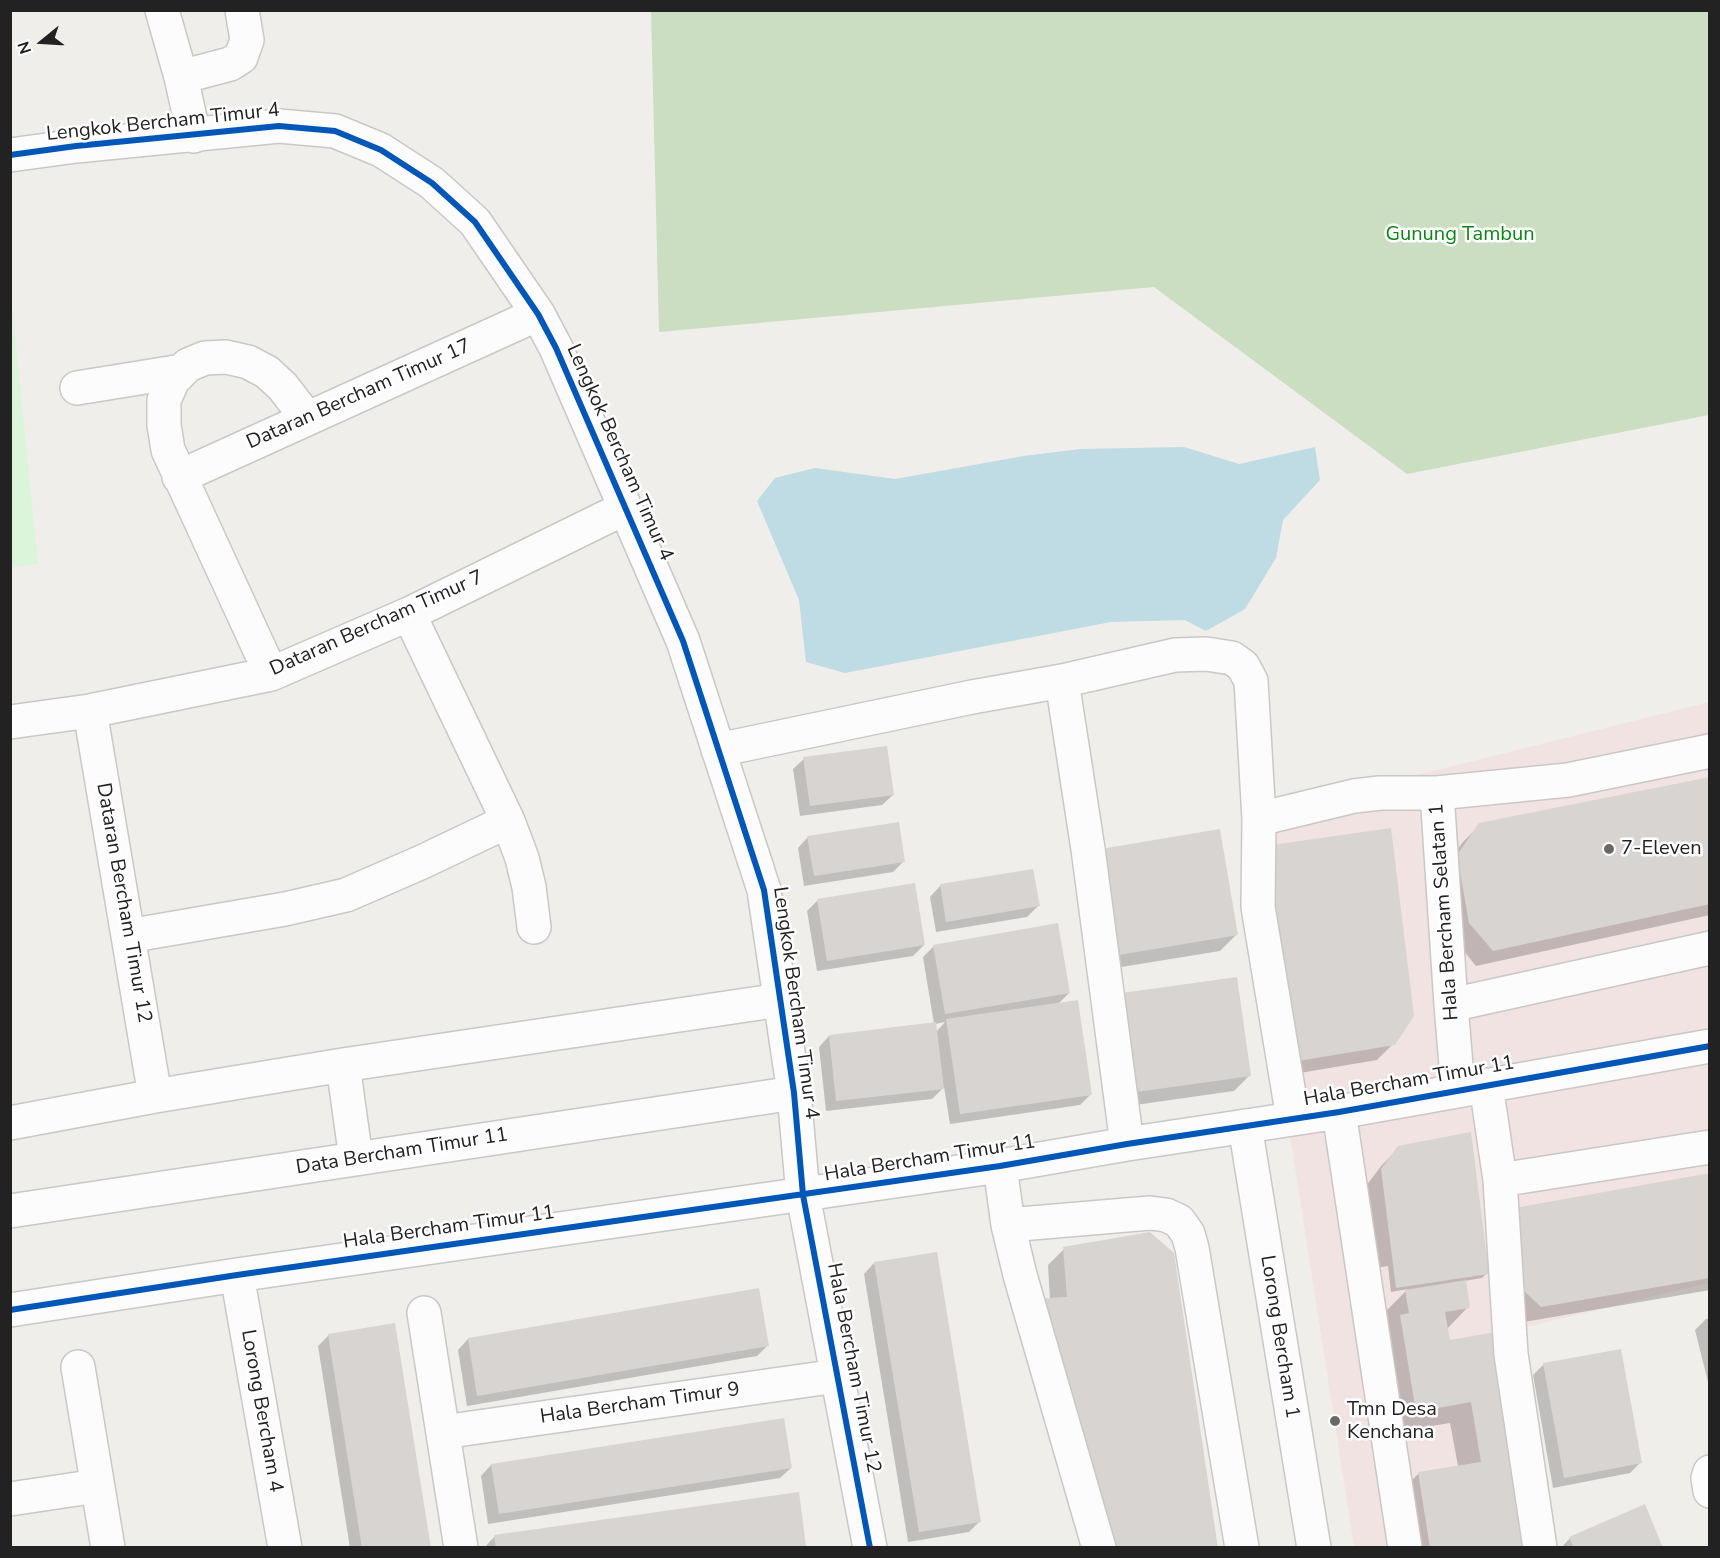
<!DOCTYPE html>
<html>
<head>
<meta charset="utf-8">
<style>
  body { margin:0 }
  #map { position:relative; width:1720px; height:1558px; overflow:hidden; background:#f0eeeb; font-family:"Nunito Sans",sans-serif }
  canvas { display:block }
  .frame { position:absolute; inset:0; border:12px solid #222; pointer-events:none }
  .north { position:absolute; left:12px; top:12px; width:60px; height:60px; -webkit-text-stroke:4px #fff; paint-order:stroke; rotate:252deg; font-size:16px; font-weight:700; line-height:24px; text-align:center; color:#222 }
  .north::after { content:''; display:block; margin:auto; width:21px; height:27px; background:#222; clip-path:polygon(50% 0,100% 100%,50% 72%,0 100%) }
</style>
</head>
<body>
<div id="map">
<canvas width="1720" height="1558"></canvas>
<div class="frame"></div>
<div class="north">N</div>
</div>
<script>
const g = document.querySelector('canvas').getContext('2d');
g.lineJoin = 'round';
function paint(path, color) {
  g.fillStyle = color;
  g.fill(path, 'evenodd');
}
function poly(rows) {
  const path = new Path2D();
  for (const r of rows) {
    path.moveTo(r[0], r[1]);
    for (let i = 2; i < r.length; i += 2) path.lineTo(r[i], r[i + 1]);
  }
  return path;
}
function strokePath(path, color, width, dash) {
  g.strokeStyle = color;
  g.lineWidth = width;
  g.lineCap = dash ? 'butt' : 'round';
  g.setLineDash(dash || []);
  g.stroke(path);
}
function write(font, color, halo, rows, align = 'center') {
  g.font = font + ' "Nunito Sans",sans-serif';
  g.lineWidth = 5;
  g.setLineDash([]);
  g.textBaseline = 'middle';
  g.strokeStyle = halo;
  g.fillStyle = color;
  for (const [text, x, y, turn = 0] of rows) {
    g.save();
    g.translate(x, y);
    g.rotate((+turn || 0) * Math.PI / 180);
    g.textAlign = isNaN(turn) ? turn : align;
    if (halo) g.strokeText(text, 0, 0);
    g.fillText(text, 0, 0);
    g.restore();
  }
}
paint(poly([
  [1709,702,1709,1283,1514,1330,1549,1547,1354,1547,1241,819]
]), '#f1e3e1');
paint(poly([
  [651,11,1709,11,1709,415,1407,474,1154,287,659,332]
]), '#cbdec1');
paint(poly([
  [11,294,38,564,11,567,10,567]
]), '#daf5da');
paint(poly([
  [1184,447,1239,464,1315,447,1320,480,1283,520,1276,558,1245,609,1206,631,1185,620,1111,622,845,673,806,662,799,600,757,501,775,478,815,468,895,479,1024,456,1080,449]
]), '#bfdbe3');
paint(poly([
  [804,759,893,795,882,805,800,816,793,769],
  [1710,779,1710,915,1476,966,1454,939,1441,872,1463,842,1480,825],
  [808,837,903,862,893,872,804,886,798,848],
  [1102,850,1236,935,1220,951,1103,970],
  [1249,864,1393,1044,1377,1060,1282,1076],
  [1032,871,1038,906,1027,917,936,932,930,897,940,886],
  [817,901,924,945,913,956,817,971,807,911],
  [934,946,1069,993,1057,1005,1090,1095,1080,1105,950,1124,944,1087,932,1099,826,1111,819,1047,829,1036,934,1024,923,957],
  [945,1022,936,1032,935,1024],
  [1236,979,1250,1075,1234,1091,1114,1108],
  [1399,1148,1487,1273,1482,1278,1464,1281,1468,1307,1447,1329,1449,1341,1529,1548,1406,1548,1398,1495,1419,1473,1458,1466,1450,1423,1395,1432,1384,1313,1408,1289,1391,1292,1388,1266,1376,1268,1366,1186,1382,1165],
  [1710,1175,1710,1290,1524,1322,1493,1226],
  [1064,1249,1216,1548,1095,1548,1050,1300,1048,1265],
  [874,1263,980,1521,969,1532,908,1542,864,1274],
  [1710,1318,1710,1390,1695,1330,1706,1319],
  [329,1335,429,1548,350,1548,318,1346],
  [468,1339,767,1346,757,1356,467,1406,458,1350],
  [1543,1365,1640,1463,1630,1473,1553,1488,1533,1375],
  [491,1465,791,1468,780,1478,488,1524,481,1476],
  [495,1536,805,1545,802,1548,484,1548],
  [1570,1538,1662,1548,1561,1548]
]), '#0003');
paint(poly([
  [887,746,894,795,810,806,803,757],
  [1710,777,1710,904,1493,951,1469,923,1457,855,1479,823],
  [899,822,905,862,814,876,807,836],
  [1391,828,1414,1016,1395,1045,1298,1061,1265,846],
  [1220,829,1238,935,1119,955,1101,849],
  [1033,869,1040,906,946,922,940,884],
  [915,883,925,945,827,961,817,899],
  [1058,923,1070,993,945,1014,933,945],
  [1237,977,1251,1076,1129,1093,1115,994],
  [1078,1000,1092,1095,960,1114,946,1019],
  [936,1022,944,1089,836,1101,829,1035],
  [1471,1132,1489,1274,1396,1288,1381,1169,1398,1146],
  [1710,1173,1710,1278,1541,1307,1522,1289,1509,1209],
  [1150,1232,1174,1253,1218,1548,1116,1548,1031,1299,1067,1297,1063,1247],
  [937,1252,981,1522,919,1532,874,1262],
  [1466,1280,1470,1308,1445,1312,1450,1340,1496,1332,1530,1548,1430,1548,1418,1472,1481,1462,1471,1402,1416,1412,1400,1315,1409,1313,1405,1290],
  [759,1288,769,1346,477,1396,468,1338],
  [395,1323,431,1548,362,1548,328,1334],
  [1621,1349,1642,1463,1564,1478,1543,1363],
  [784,1418,792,1468,499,1514,491,1464],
  [799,1492,806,1546,793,1548,496,1548,494,1535],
  [1645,1504,1663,1548,1574,1548,1569,1537]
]), '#d7d4d2');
const minor = poly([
  [162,10,181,77,194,136],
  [181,77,230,64,241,57,247,40,242,10],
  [10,155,76,146,279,126,335,131,381,150,432,183,475,222,538,314,556,348,683,641,764,890,794,1093,803,1195,870,1548],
  [77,388,182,371],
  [179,477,538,314],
  [409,614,508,821,522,858,529,887,534,927],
  [271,674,168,450,164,425,164,400,173,380,188,365,205,358,226,357,248,362,267,372,283,387,307,418],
  [1062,681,1088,849,1127,1144],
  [90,711,155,1096],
  [10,722,90,711,271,674,409,614,625,508],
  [718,750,972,697,1062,681,1175,655,1206,654,1232,658,1243,666,1251,681,1259,819,1258,907,1293,1118],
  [1259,819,1354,796,1380,793,1437,793],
  [128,936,285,909,346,895,422,862,508,821],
  [1451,1005,1710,948],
  [343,1065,356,1159],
  [1486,1085,1500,1180,1710,1147],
  [1458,1090,1451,1005,1437,793,1568,780,1710,751],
  [1339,1112,1405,1548],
  [10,1123,155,1096,343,1065,780,1000],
  [1245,1126,1314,1548],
  [1000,1166,1008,1225,1020,1275,1099,1548],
  [1500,1180,1511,1354,1540,1548],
  [10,1211,794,1093],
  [1008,1225,1150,1213,1166,1215,1179,1221,1188,1234,1192,1248,1242,1548],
  [237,1275,285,1548],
  [10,1310,237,1275,1000,1166,1127,1144,1339,1112,1710,1046],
  [424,1313,461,1548],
  [78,1367,108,1548],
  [443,1432,837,1376],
  [1710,1472,1708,1478,1710,1491],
  [10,1499,97,1486]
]);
strokePath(minor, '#c9c8c7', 36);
strokePath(minor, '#fdfcfc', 33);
strokePath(poly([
  [10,155,76,146,279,126,335,131,381,150,432,183,475,222,538,314,556,348,683,641,764,890,794,1093,803,1195,870,1548],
  [10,1310,237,1275,1000,1166,1127,1144,1339,1112,1710,1046]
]), '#0057b8', 6);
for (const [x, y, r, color] of [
  [1609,849,6,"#6a6968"],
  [1335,1421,6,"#6a6968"]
]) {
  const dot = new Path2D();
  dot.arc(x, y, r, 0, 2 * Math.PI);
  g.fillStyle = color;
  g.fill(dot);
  strokePath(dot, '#fff', 2);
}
write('20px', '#222', '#fff', [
  ["Lengkok Bercham Timur 4",163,123,-6],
  ["Dataran Bercham Timur 17",359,395,-24],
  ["Lengkok Bercham Timur 4",619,453,66],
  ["Dataran Bercham Timur 7",377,624,-24],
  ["Dataran Bercham Timur 12",123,903,80],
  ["Hala Bercham Selatan 1",1445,912,-94],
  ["Lengkok Bercham Timur 4",795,1003,82],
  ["Hala Bercham Timur 11",1409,1082,-10],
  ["Data Bercham Timur 11",402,1152,-9],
  ["Hala Bercham Timur 11",930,1159,-9],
  ["Hala Bercham Timur 11",449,1228,-8],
  ["Lorong Bercham 1",1279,1337,81],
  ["Hala Bercham Timur 12",853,1368,79],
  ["Hala Bercham Timur 9",640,1404,-8],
  ["Lorong Bercham 4",261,1411,80]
]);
write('20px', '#0c8416', '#fff', [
  ["Gunung Tambun",1460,235]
]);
write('20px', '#222', '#fff', [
  ["7-Eleven",1621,849],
  ["Tmn Desa",1347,1410],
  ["Kenchana",1347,1433]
], 'left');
</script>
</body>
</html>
